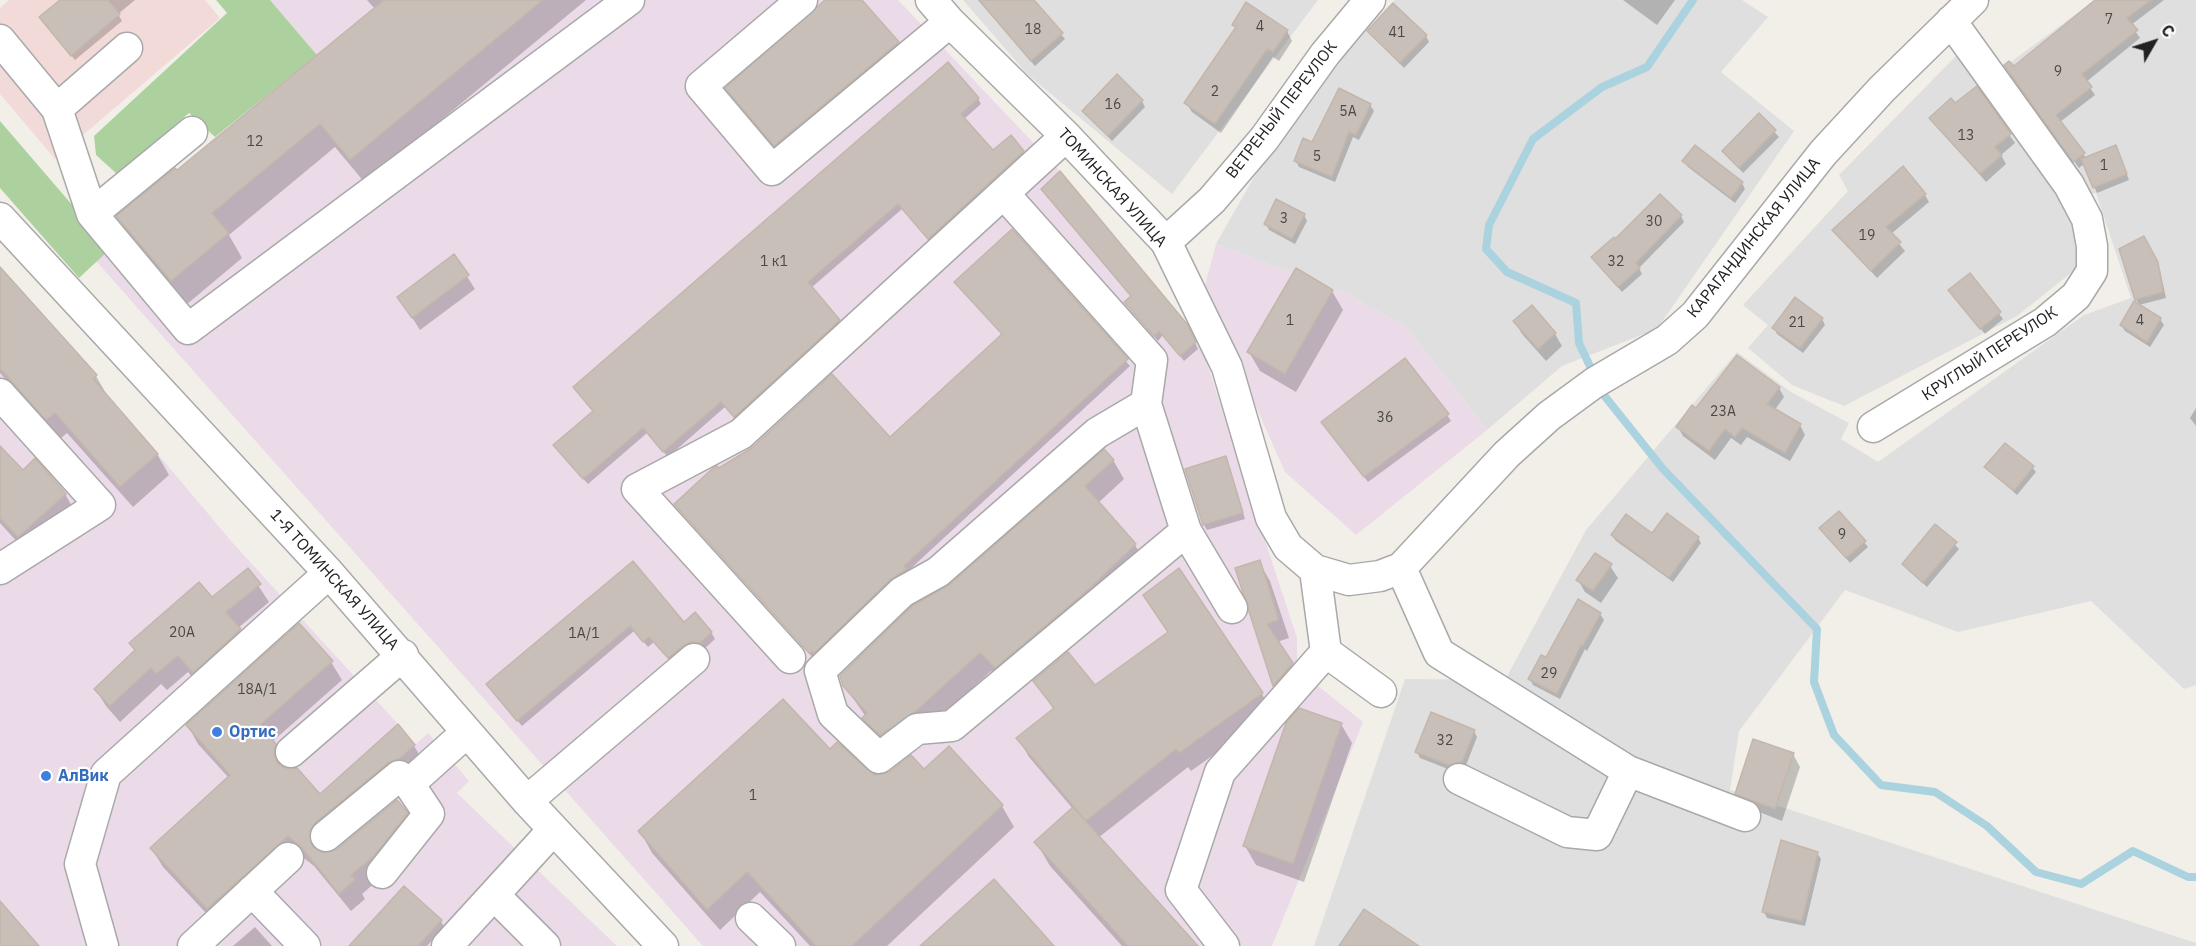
<!DOCTYPE html>
<html>
<head>
<meta charset="utf-8">
<style>
  body { margin:0 }
  #map { position:relative; width:2196px; height:946px; overflow:hidden; background:#f2efe9; font-family:"IBM Plex Sans",sans-serif }
  canvas { display:block }
  .north { position:absolute; left:2124px; top:12px; width:60px; height:60px; -webkit-text-stroke:4px #fff; paint-order:stroke; rotate:51deg; font-size:16px; font-weight:700; line-height:24px; text-align:center; color:#222 }
  .north::after { content:''; display:block; margin:auto; width:21px; height:27px; background:#222; clip-path:polygon(50% 0,100% 100%,50% 72%,0 100%) }
</style>
</head>
<body>
<div id="map">
<canvas width="2196" height="946"></canvas>
<div class="north">С</div>
</div>
<script>
const g = document.querySelector('canvas').getContext('2d');
g.lineJoin = 'round';
function paint(path, color) {
  g.fillStyle = color;
  g.fill(path, 'evenodd');
}
function poly(rows) {
  const path = new Path2D();
  for (const r of rows) {
    path.moveTo(r[0], r[1]);
    for (let i = 2; i < r.length; i += 2) path.lineTo(r[i], r[i + 1]);
  }
  return path;
}
function strokePath(path, color, width, dash) {
  g.strokeStyle = color;
  g.lineWidth = width;
  g.lineCap = dash ? 'butt' : 'round';
  g.setLineDash(dash || []);
  g.stroke(path);
}
function write(font, color, halo, rows, align = 'center') {
  g.font = font + ' "IBM Plex Sans",sans-serif';
  g.lineWidth = 4.5;
  g.setLineDash([]);
  g.textBaseline = 'middle';
  g.strokeStyle = halo;
  g.fillStyle = color;
  for (const [text, x, y, turn = 0] of rows) {
    g.save();
    g.translate(x, y);
    g.rotate((+turn || 0) * Math.PI / 180);
    g.textAlign = isNaN(turn) ? turn : align;
    if (halo) g.strokeText(text, 0, 0);
    g.fillText(text, 0, 0);
    g.restore();
  }
}
paint(poly([
  [963,0,1318,0,1172,194,1028,75],
  [1395,0,1742,0,1768,17,1721,72,1794,131,1657,329,1562,366,1487,430,1405,326,1347,294,1216,244,1309,80],
  [2095,0,2196,0,2196,685,2184,689,2091,601,1958,632,1845,590,1739,731,1730,790,2196,943,2196,946,1314,946,1405,679,1505,680,1586,530,1737,352,1791,392,1849,423,1841,439,1878,462,2084,315,2131,298,2096,193,2088,195,1997,72],
  [1958,54,2063,188,2080,232,2081,265,2017,316,1844,406,1792,385,1748,348,1768,325,1743,305,1848,191,1839,175]
]), '#e0dfdf');
paint(poly([
  [9,0,205,0,220,18,55,159,0,94,0,8]
]), '#f2dad9');
paint(poly([
  [270,0,898,0,1060,171,1199,339,1297,638,1297,669,1363,722,1272,946,703,946,96,261,106,217,171,164,177,170,317,55],
  [1216,244,1347,294,1405,326,1487,430,1356,535,1285,472,1204,289],
  [0,266,231,541,416,744,428,733,469,781,457,793,617,946,0,946]
]), '#ebdbe8');
paint(poly([
  [216,0,270,0,317,55,215,137,189,113,117,174,96,155,94,136,227,13],
  [0,121,110,249,79,278,0,188]
]), '#add19e');
paint(poly([
  [62,0,135,0,118,14,122,21,75,60,44,23],
  [367,0,586,0,365,183,335,147,229,235,242,258,186,305,132,241,118,217,177,172,375,9],
  [828,0,860,0,901,49,778,151,730,94],
  [978,0,1032,0,1065,39,1035,66],
  [1623,0,1675,0,1657,25],
  [2096,0,2164,0,2131,25,2140,38,2086,82,2095,95,2060,122,2086,158,2118,152,2129,180,2097,193,2084,164,2079,168,2010,73],
  [1234,25,1287,31,1292,41,1279,61,1273,57,1221,133,1192,112,1186,103,1236,29],
  [1369,32,1426,36,1429,42,1404,68],
  [1976,88,2015,143,2001,155,2006,164,1986,182,1931,118,1955,105],
  [978,99,981,104,964,119,993,152,1023,152,1026,157,932,244,902,209,811,288,842,326,738,422,725,407,668,457,647,433,588,484,558,451],
  [1142,101,1145,107,1112,141,1084,111],
  [1370,105,1374,111,1359,140,1353,137,1335,182,1299,167,1296,161,1313,144],
  [1759,115,1779,137,1743,173,1723,151],
  [1684,161,1742,183,1745,189,1735,203,1688,167],
  [1046,195,1190,332,1198,349,1184,361,1163,335,1158,341,1129,308,1126,303,1132,297],
  [1925,195,1929,202,1891,234,1905,251,1877,278,1834,230],
  [1304,215,1307,221,1295,244,1269,230,1266,224],
  [1681,216,1684,222,1639,268,1642,274,1622,292,1597,263,1615,241],
  [1012,231,1130,366,907,572,909,576,813,658,676,504,719,470,890,439,1003,336,956,282],
  [2147,243,2160,270,2166,298,2139,305,2136,299],
  [454,256,475,289,420,330,399,297],
  [0,268,96,376,108,397,157,454,169,475,133,507,67,433,59,440,0,373],
  [1969,275,2003,319,1985,334,1954,296],
  [1332,291,1343,310,1296,392,1260,371,1249,352],
  [1822,319,1825,325,1803,353,1777,334,1774,328],
  [2160,319,2164,325,2150,347,2125,331,2121,325],
  [1515,322,1555,334,1562,346,1546,361,1522,334],
  [1779,388,1784,397,1774,411,1800,425,1805,435,1790,461,1747,437,1741,445,1731,438,1715,460,1683,436,1678,427,1696,410],
  [2196,408,2196,426,2190,418],
  [1447,415,1451,421,1368,482,1326,428],
  [0,448,22,472,65,494,76,513,29,555,0,523],
  [1226,458,1245,519,1207,530,1204,525],
  [1113,460,1124,479,1098,503,1135,545,1146,564,1006,686,991,671,925,731,892,753,875,737,864,718,866,717,844,685,950,586],
  [1986,467,2032,467,2036,472,2017,495],
  [1936,526,1959,549,1927,587,1903,564],
  [1821,529,1864,542,1868,547,1850,563],
  [1612,535,1698,538,1701,543,1673,582,1616,541],
  [1259,562,1270,581,1289,638,1277,642,1302,683,1284,703,1274,685,1248,599],
  [632,563,684,624,711,632,715,639,704,649,673,664,654,642,648,647,634,631,522,726,492,691],
  [1610,566,1618,578,1601,603,1585,592,1578,580],
  [248,570,269,602,238,628,249,647,203,689,188,672,167,690,161,684,120,722,106,706,96,690,136,651,131,644,212,599],
  [1145,596,1262,694,1272,713,1191,771,1188,767,1098,838,1196,946,1122,946,1050,866,1036,842,1073,809,1029,757,1018,738,1054,710,1035,681,1095,687,1169,634],
  [1600,614,1604,620,1587,651,1585,649,1560,699,1533,685,1530,679,1547,659],
  [331,662,342,680,272,742,286,764,285,770,319,796,414,746,425,764,320,848,320,853,338,851,406,814,417,833,384,875,362,894,365,899,351,911,314,866,299,854,219,927,163,867,152,849,229,778,198,744,188,726],
  [1341,724,1352,743,1304,882,1256,865,1245,846],
  [1474,731,1477,737,1465,768,1453,771,1420,758,1417,752],
  [949,749,1002,806,1014,827,887,946,810,946,760,892,720,930,652,853,640,831,830,751,874,776,924,772],
  [1793,754,1800,767,1782,821,1744,806,1737,794],
  [1817,853,1821,859,1805,926,1767,918,1764,912],
  [441,921,444,927,427,946,357,946],
  [255,927,272,946,233,946]
]), '#0003');
strokePath(poly([
  [1693,0,1647,67,1602,87,1533,139,1489,225,1486,249,1507,272,1576,303,1579,343,1603,394,1663,469,1817,629,1814,682,1834,735,1881,785,1935,792,1987,826,2036,872,2081,884,2133,851,2188,877,2196,877]
]), '#aad3df', 8);
const building = poly([
  [60,0,108,0,120,14,71,56,39,17,60,0],
  [384,0,543,0,350,160,320,124,212,213,229,233,171,281,116,216,175,168,177,170,384,0],
  [825,0,862,0,899,42,774,146,725,88,825,0],
  [979,0,1034,0,1063,33,1031,61,979,0],
  [2095,0,2151,0,2127,18,2138,30,2082,74,2092,87,2056,115,2085,153,2073,162,2004,65,2009,61,2014,66,2095,0],
  [1246,2,1288,30,1273,52,1267,49,1215,124,1184,103,1236,27,1232,25,1246,2],
  [1393,3,1427,35,1400,63,1367,31,1393,3],
  [948,62,979,98,961,114,993,150,1011,135,1024,151,928,239,898,204,808,282,840,320,734,417,721,402,663,452,643,428,583,479,553,445,593,411,573,387,948,62],
  [1117,74,1143,100,1108,136,1082,111,1117,74],
  [1977,86,2011,134,1995,147,2002,155,1980,174,1929,118,1951,98,1955,103,1977,86],
  [1339,88,1371,104,1356,135,1349,132,1332,177,1294,161,1303,138,1312,142,1339,88],
  [1759,113,1776,130,1739,168,1722,151,1759,113],
  [1695,145,1743,182,1731,198,1682,161,1695,145],
  [2116,145,2127,174,2093,188,2081,159,2116,145],
  [1903,166,1926,194,1886,227,1901,242,1871,271,1832,230,1903,166],
  [1060,171,1187,324,1196,342,1180,356,1159,331,1154,336,1124,302,1131,296,1041,189,1060,171],
  [1660,194,1682,215,1636,263,1640,268,1618,287,1591,257,1614,237,1615,239,1660,194],
  [1276,199,1305,214,1292,239,1264,224,1276,199],
  [1012,229,1128,359,904,566,907,569,890,580,814,653,812,651,809,653,674,504,712,469,717,466,719,468,753,447,832,374,890,437,1002,334,954,282,1012,229],
  [2144,236,2158,262,2163,292,2135,300,2119,249,2144,236],
  [454,254,469,275,412,318,397,297,454,254],
  [0,267,97,375,93,379,158,454,120,487,55,413,46,420,0,368,0,267],
  [1296,268,1333,290,1285,374,1247,352,1296,268],
  [1970,273,2001,312,1980,329,1948,290,1970,273],
  [1795,297,1823,318,1800,348,1772,328,1795,297],
  [2134,301,2161,318,2147,342,2120,325,2134,301],
  [1532,305,1556,333,1538,349,1513,321,1532,305],
  [1737,355,1780,387,1767,404,1801,424,1785,453,1742,428,1735,437,1725,429,1709,451,1676,427,1692,405,1696,408,1737,355],
  [1405,358,1449,414,1364,477,1321,422,1405,358],
  [2005,443,2034,466,2014,491,1984,467,2005,443],
  [0,446,23,470,35,458,66,494,18,537,0,518,0,446],
  [1104,449,1114,460,1085,486,1136,544,1090,588,995,668,980,653,915,712,880,735,862,718,867,713,843,686,840,676,912,606,949,585,1104,449],
  [1226,456,1243,513,1203,525,1185,469,1226,456],
  [1839,511,1866,541,1846,558,1819,528,1839,511],
  [1667,513,1699,537,1669,578,1611,535,1626,514,1652,533,1667,513],
  [1935,524,1957,542,1923,583,1902,564,1935,524],
  [1595,553,1612,564,1593,591,1576,580,1595,553],
  [1260,560,1279,620,1267,624,1293,663,1273,686,1235,568,1260,560],
  [633,561,684,622,695,612,712,632,700,643,691,642,683,646,668,658,649,637,643,642,630,626,517,721,486,684,633,561],
  [248,568,261,584,226,612,241,629,193,673,178,656,156,674,151,668,110,706,94,689,135,650,129,643,199,582,212,597,248,568],
  [1179,568,1263,693,1179,753,1176,749,1086,821,1016,738,1054,708,1033,681,1068,652,1095,685,1168,632,1143,595,1179,568],
  [1578,599,1601,613,1583,646,1581,645,1557,694,1528,679,1541,655,1546,657,1578,599],
  [299,623,333,661,260,725,276,744,274,755,278,764,286,768,297,768,320,794,398,724,415,745,399,759,388,763,315,823,310,831,312,846,321,852,336,850,397,800,408,813,374,856,351,875,355,880,339,894,301,847,288,836,207,909,150,848,230,775,186,725,299,623],
  [783,699,830,749,837,742,875,775,889,772,911,755,924,769,949,746,1003,805,852,946,816,946,747,872,707,910,638,831,783,699],
  [1299,708,1342,723,1293,864,1243,846,1286,723,1299,708],
  [1431,712,1475,730,1462,762,1449,765,1415,752,1431,712],
  [1753,739,1794,753,1775,809,1735,794,1753,739],
  [1073,807,1198,946,1128,946,1034,842,1073,807],
  [1781,840,1818,852,1802,921,1762,912,1781,840],
  [994,879,1054,946,920,946,994,879],
  [404,886,442,920,418,946,349,946,404,886],
  [0,901,39,946,0,946,0,901],
  [1364,909,1419,946,1339,946,1364,909]
]);
paint(building, '#c7bfb8');
strokePath(building, '#c4b6ab', 1.5);
const minor = poly([
  [802,0,701,86,772,170,950,22],
  [931,0,950,22,1066,136,1166,242,1227,367,1271,518,1288,547,1315,570,1349,580,1380,576,1401,568,1507,454,1549,416,1594,383,1667,340,1695,315,1823,153,1882,89,1973,0],
  [0,40,57,109,127,48],
  [57,109,92,214,188,329,629,0],
  [1005,195,1152,360,1146,404,1186,531,1232,608],
  [92,214,192,132],
  [0,218,329,573,527,801,663,946],
  [1166,242,1212,200,1264,139,1325,54,1370,0],
  [0,394,100,505,0,569],
  [1146,404,1097,433,938,572,902,592,820,671,833,714,879,758,917,729,952,726,1186,531],
  [1873,427,2045,322,2076,296,2092,271,2092,246,2087,219,2069,185,1951,21],
  [1401,568,1439,653,1628,771,1745,816],
  [1315,570,1326,652,1381,692],
  [790,658,637,489,741,434,1066,136],
  [291,752,403,655],
  [1459,779,1567,832,1597,835,1628,771],
  [409,784,467,732],
  [527,801,694,659],
  [326,836,399,776,409,784,429,814,382,873],
  [252,891,305,946],
  [494,895,545,946],
  [751,918,780,946],
  [103,946,80,864,106,774,329,573],
  [193,946,288,858],
  [447,946,553,830],
  [1224,946,1181,890,1220,772,1326,652]
]);
strokePath(minor, '#a9a9a9', 33);
strokePath(minor, '#fff', 30);
for (const [x, y, r, color] of [
  [217,732,6,"#3f7fe0"],
  [46,776,6,"#3f7fe0"]
]) {
  const dot = new Path2D();
  dot.arc(x, y, r, 0, 2 * Math.PI);
  g.fillStyle = color;
  g.fill(dot);
  strokePath(dot, '#fff', 2);
}
write('14px', '#4b4948', null, [
  ["7",2109,20],
  ["4",1260,27],
  ["18",1033,30],
  ["41",1397,33],
  ["9",2058,72],
  ["2",1215,92],
  ["16",1113,105],
  ["5А",1348,112],
  ["13",1966,136],
  ["12",255,142],
  ["5",1317,157],
  ["1",2104,166],
  ["3",1284,219],
  ["30",1654,222],
  ["19",1867,236],
  ["1 к1",774,262],
  ["32",1616,262],
  ["1",1290,321],
  ["4",2140,321],
  ["21",1797,323],
  ["23А",1723,412],
  ["36",1385,418],
  ["9",1842,535],
  ["20А",182,633],
  ["1А/1",584,634],
  ["29",1549,674],
  ["18А/1",257,690],
  ["32",1445,741],
  ["1",753,796]
]);
write('16px', '#222', '#fff', [
  ["ВЕТРЕНЫЙ ПЕРЕУЛОК",1282,110,-52],
  ["ТОМИНСКАЯ УЛИЦА",1112,188,48],
  ["КАРАГАНДИНСКАЯ УЛИЦА",1754,238,-51],
  ["КРУГЛЫЙ ПЕРЕУЛОК",1990,354,-33],
  ["1-Я ТОМИНСКАЯ УЛИЦА",334,580,48]
]);
write('bold 16px', '#366cbe', '#fff', [
  ["Ортис",229,732],
  ["АлВик",58,776]
], 'left');
</script>
</body>
</html>
